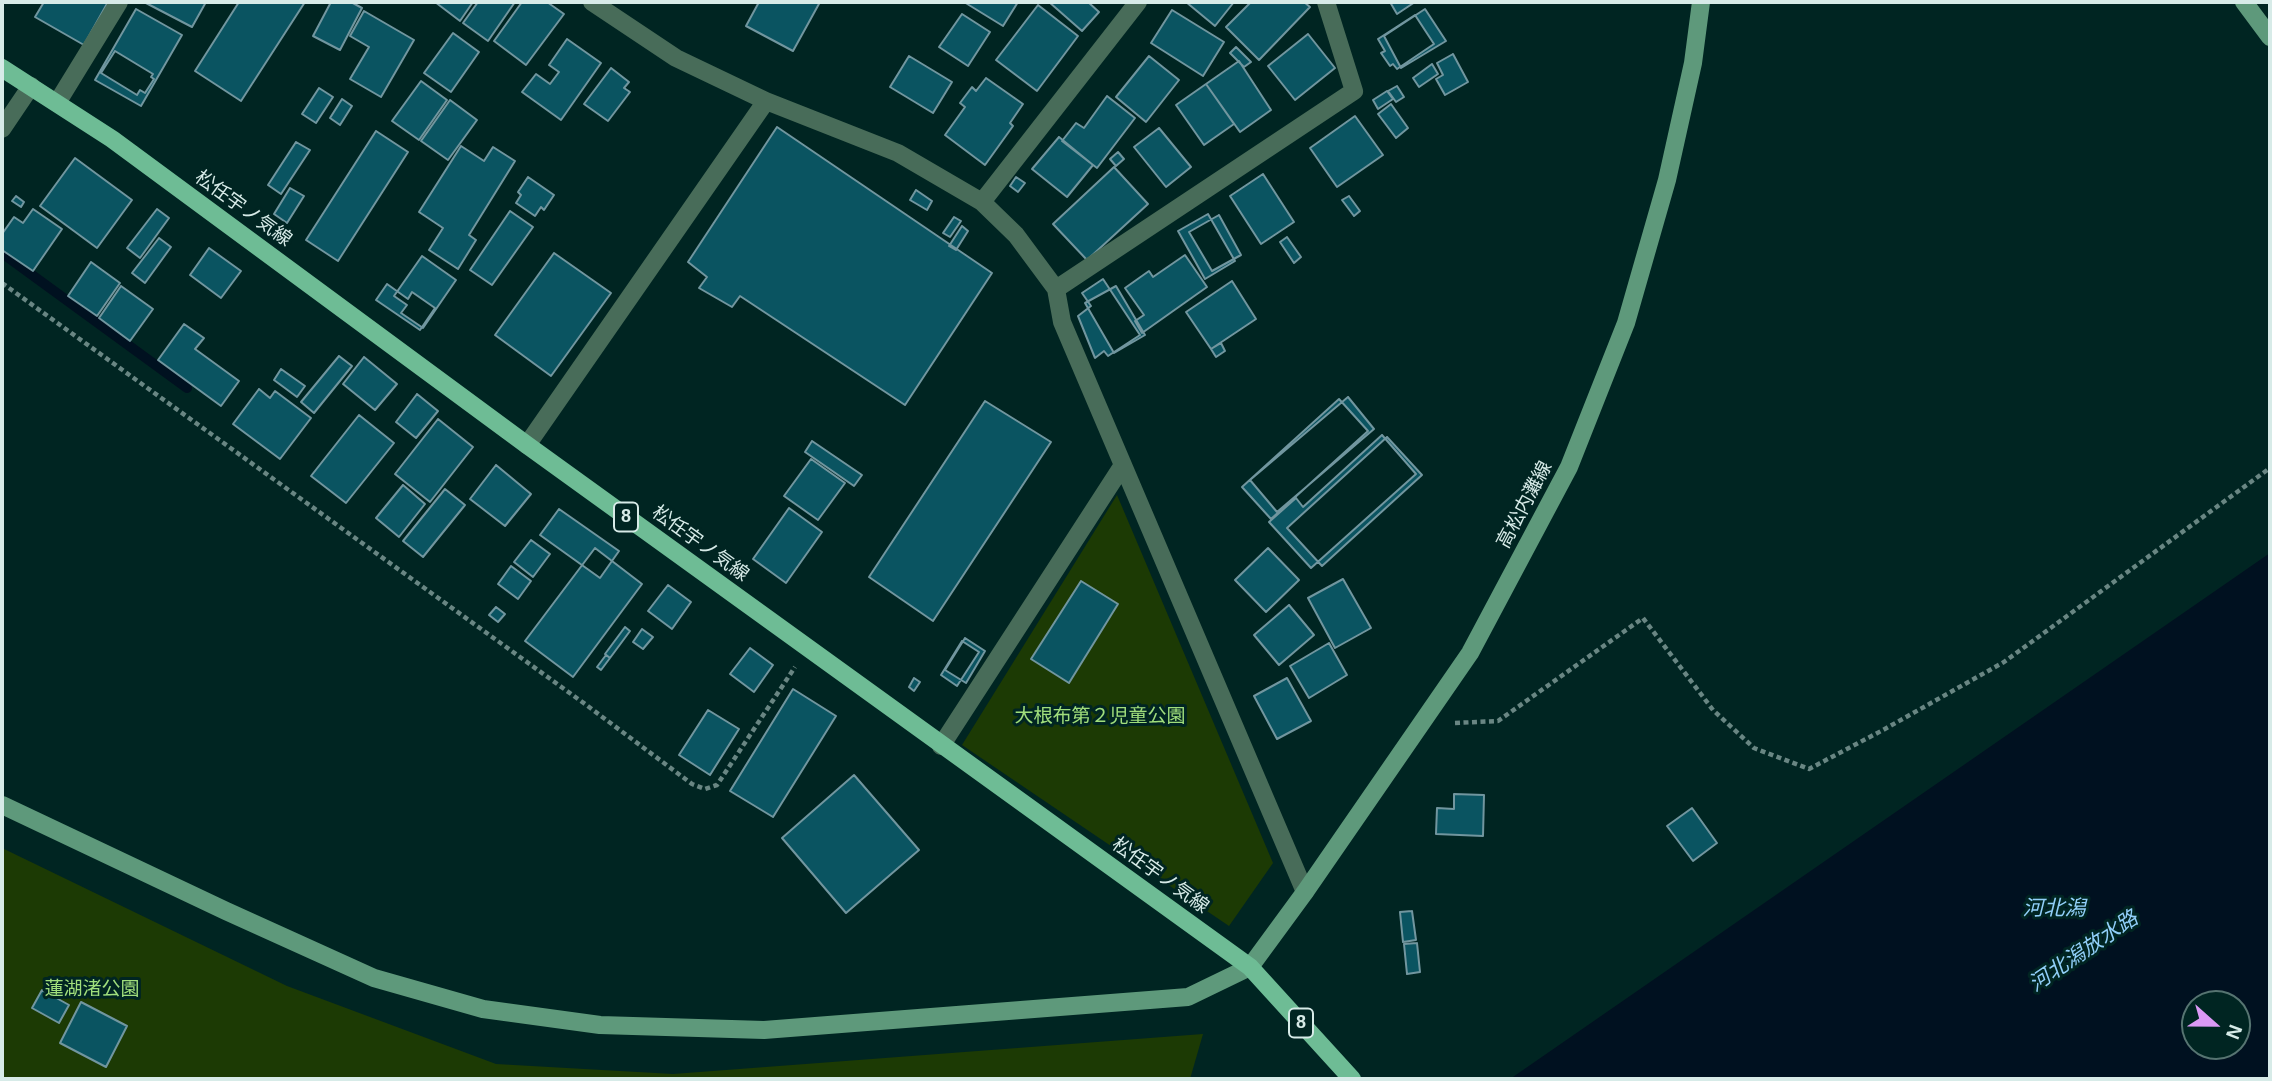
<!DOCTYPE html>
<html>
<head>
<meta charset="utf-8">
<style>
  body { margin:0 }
  #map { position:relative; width:2272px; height:1081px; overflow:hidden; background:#002522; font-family:Arial,sans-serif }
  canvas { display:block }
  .frame { position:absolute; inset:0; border:4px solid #d7ebe8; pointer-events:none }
  .north { position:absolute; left:2181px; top:990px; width:70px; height:70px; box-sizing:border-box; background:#002522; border:2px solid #567471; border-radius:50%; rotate:111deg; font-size:19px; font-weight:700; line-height:28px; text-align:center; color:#d7ebe8 }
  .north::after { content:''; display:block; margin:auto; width:24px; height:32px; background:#db99f5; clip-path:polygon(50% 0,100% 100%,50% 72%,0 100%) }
</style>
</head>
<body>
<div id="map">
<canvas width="2272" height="1081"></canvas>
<div class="frame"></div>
<div class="north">N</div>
</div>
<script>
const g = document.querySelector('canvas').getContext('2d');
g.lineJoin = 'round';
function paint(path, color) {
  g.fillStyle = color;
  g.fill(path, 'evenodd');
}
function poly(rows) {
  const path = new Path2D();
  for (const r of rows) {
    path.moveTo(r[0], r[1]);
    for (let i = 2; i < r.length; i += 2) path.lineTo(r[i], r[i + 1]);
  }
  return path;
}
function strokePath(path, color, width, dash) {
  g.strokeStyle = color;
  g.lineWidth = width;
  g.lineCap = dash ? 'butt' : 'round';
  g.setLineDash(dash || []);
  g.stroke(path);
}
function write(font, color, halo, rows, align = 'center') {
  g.font = font + ' Arial,"Noto Sans JP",sans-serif';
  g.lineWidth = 6;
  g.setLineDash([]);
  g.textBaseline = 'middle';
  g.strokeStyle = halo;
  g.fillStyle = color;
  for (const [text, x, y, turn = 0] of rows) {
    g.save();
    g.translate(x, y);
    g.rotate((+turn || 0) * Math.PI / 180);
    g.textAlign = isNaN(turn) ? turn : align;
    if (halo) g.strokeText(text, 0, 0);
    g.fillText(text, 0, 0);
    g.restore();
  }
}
paint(poly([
  [1117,495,1273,863,1229,926,962,745],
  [2,848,287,986,496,1064,673,1074,1203,1034,1190,1079,2,1079]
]), '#1c3a04');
paint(poly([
  [2270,553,2270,1079,1510,1079],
  [2195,1004,2237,1004,2237,1046,2195,1046]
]), '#001120');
strokePath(poly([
  [2,253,187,388]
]), '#001120', 10);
const building = poly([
  [44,2,108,2,84,45,35,17,44,2],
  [144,2,206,2,192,27,144,2],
  [239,2,305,2,241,101,195,71,239,2],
  [331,2,351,2,362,8,340,50,313,36,331,2],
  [435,2,473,2,460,21,435,2],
  [478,2,515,2,488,41,463,23,478,2],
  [522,2,547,2,564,14,526,65,494,41,522,2],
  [759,2,820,2,793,51,746,26,759,2],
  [964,2,1018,2,1003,26,964,2],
  [1049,2,1088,2,1099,12,1082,31,1049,2],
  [1186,2,1234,2,1215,26,1186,2],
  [1251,2,1304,2,1310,7,1259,60,1226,27,1251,2],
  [1390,2,1415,2,1397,14,1390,2],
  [1038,5,1078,36,1037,91,996,60,1038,5],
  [136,9,182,35,141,106,95,80,136,9],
  [1425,9,1446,41,1401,68,1384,36,1425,9],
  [1172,10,1224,42,1203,76,1151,43,1172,10],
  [364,11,414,40,381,97,350,79,369,47,350,36,364,11],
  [962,14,990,32,968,66,939,47,962,14],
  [1415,15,1434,44,1397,69,1393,64,1390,66,1381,53,1385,51,1378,39,1415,15],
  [453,33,479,52,451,92,424,73,453,33],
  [1308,34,1335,68,1295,100,1268,66,1308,34],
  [567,39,601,63,561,120,522,92,536,74,550,84,559,72,549,65,567,39],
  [1236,47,1251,62,1244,67,1230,53,1236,47],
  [115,51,153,74,151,77,154,79,145,93,140,90,137,95,101,73,115,51],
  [1453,54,1468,82,1445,95,1436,79,1443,75,1437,63,1453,54],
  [909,56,952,82,933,113,890,87,909,56],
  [1149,56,1179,80,1146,122,1116,97,1149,56],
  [1239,61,1271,110,1240,132,1206,84,1239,61],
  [1432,64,1438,74,1419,87,1413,78,1432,64],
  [611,68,629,82,624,88,630,92,608,121,584,104,611,68],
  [986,78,1023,104,1010,123,1013,126,985,165,945,135,965,107,960,103,972,87,976,91,986,78],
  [421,81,447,100,419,140,392,121,421,81],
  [1206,84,1234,124,1204,145,1176,105,1206,84],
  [1397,86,1404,97,1396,102,1388,91,1397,86],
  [319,88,333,97,316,123,302,114,319,88],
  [1387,91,1393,99,1378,109,1373,100,1387,91],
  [1107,96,1135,118,1097,168,1062,141,1076,123,1084,128,1107,96],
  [342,99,352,106,340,125,330,118,342,99],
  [450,100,477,120,448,160,421,141,450,100],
  [1391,104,1408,128,1396,138,1378,114,1391,104],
  [1355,116,1383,155,1337,187,1310,148,1355,116],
  [777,127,992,273,905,405,740,296,732,307,699,288,707,277,688,262,777,127],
  [1159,128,1191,167,1166,187,1134,147,1159,128],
  [376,131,408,152,338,261,306,240,376,131],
  [1059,137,1093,165,1067,197,1032,169,1059,137],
  [296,142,310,150,281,194,268,185,296,142],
  [461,146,484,161,493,147,515,161,469,235,476,240,458,269,429,250,443,228,419,212,461,146],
  [1118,152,1124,159,1116,166,1110,159,1118,152],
  [75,158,132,200,97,248,40,206,75,158],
  [1114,167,1148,204,1087,260,1053,224,1114,167],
  [1263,174,1294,222,1261,244,1230,196,1263,174],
  [528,177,554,195,544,210,541,207,535,216,516,203,521,195,518,192,528,177],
  [1016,177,1025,183,1018,192,1010,186,1016,177],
  [290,188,304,196,287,223,274,214,290,188],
  [916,190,932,201,927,210,910,200,916,190],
  [16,196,24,202,21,207,12,201,16,196],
  [1349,196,1360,211,1354,216,1342,200,1349,196],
  [33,209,62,229,33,271,2,250,2,234,14,217,23,223,33,209],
  [157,209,169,218,140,258,127,248,157,209],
  [510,211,533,227,492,285,470,270,510,211],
  [1208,214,1235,261,1205,279,1178,231,1208,214],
  [1219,215,1241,255,1212,271,1189,232,1219,215],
  [954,217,961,221,950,237,943,233,954,217],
  [962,226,968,231,956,250,949,246,962,226],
  [1287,237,1301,257,1294,263,1280,242,1287,237],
  [159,238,171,247,145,283,132,273,159,238],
  [209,248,241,271,221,298,190,275,209,248],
  [554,253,611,293,551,376,495,335,554,253],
  [1185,255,1207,287,1142,333,1135,321,1144,315,1125,288,1149,271,1153,277,1185,255],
  [422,256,456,280,423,328,401,313,407,305,394,296,422,256],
  [91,262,120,283,97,316,68,296,91,262],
  [1103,279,1140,335,1108,356,1104,351,1095,358,1078,316,1091,306,1082,293,1103,279],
  [1232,281,1256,319,1211,349,1186,312,1232,281],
  [387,284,408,299,412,292,435,308,420,330,376,300,387,284],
  [121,286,153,309,130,341,99,318,121,286],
  [1116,286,1145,335,1114,353,1085,303,1116,286],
  [184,324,204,338,195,349,239,381,221,406,158,360,184,324],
  [1221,343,1225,351,1216,357,1211,349,1221,343],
  [339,356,352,366,314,413,301,402,339,356],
  [364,357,397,384,375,410,343,384,364,357],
  [281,369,305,386,297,397,274,380,281,369],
  [259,389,270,398,275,391,311,418,280,459,233,424,259,389],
  [417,394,438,411,416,438,396,422,417,394],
  [1348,397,1374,429,1277,512,1250,480,1348,397],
  [1339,399,1368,431,1271,519,1242,487,1339,399],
  [985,401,1051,442,933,621,869,577,985,401],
  [359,415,394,443,346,503,311,476,359,415],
  [438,419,473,447,430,502,395,474,438,419],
  [1382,435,1416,474,1311,568,1269,522,1296,498,1303,507,1382,435],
  [1387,437,1422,475,1322,566,1287,528,1387,437],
  [812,441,862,475,854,486,805,452,812,441],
  [811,459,845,483,818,520,784,496,811,459],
  [496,465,531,494,505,526,470,499,496,465],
  [403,485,425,504,399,537,376,518,403,485],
  [445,489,465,505,423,557,403,541,445,489],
  [789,508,822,532,786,583,753,559,789,508],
  [559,509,619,551,600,578,540,535,559,509],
  [531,540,550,554,533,577,514,562,531,540],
  [595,548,642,584,573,677,525,641,595,548],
  [1268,548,1299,580,1266,612,1235,580,1268,548],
  [511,566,531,581,518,599,498,584,511,566],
  [1343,579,1371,628,1335,648,1308,598,1343,579],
  [1081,581,1118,604,1069,683,1031,659,1081,581],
  [668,585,691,602,672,629,648,611,668,585],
  [1289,605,1314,635,1279,665,1254,635,1289,605],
  [496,607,505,614,498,622,489,615,496,607],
  [625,627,630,631,610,658,605,654,625,627],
  [642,629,653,637,643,649,633,642,642,629],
  [965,638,985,651,966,683,945,670,965,638],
  [962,641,979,652,957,686,941,675,962,641],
  [1329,643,1347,675,1309,698,1290,666,1329,643],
  [750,648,773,665,754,692,730,674,750,648],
  [606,655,610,658,601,670,597,667,606,655],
  [914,678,920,682,914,691,909,687,914,678],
  [1287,678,1311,721,1277,739,1254,696,1287,678],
  [793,689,836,716,773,817,730,791,793,689],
  [708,710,739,729,710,775,679,755,708,710],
  [854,775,919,850,846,913,782,838,854,775],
  [1454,794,1484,795,1483,836,1436,834,1437,808,1454,809,1454,794],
  [1692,808,1717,843,1693,861,1667,826,1692,808],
  [1412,911,1416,940,1403,942,1400,912,1412,911],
  [1417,943,1420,972,1407,974,1404,944,1417,943],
  [42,990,69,1005,59,1023,32,1008,42,990],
  [81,1002,127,1026,106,1067,60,1043,81,1002]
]);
paint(building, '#0a5461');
strokePath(building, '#71969f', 2);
strokePath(poly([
  [2,283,585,704,692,784,705,789,717,785,795,667],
  [1455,723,1498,721,1643,618,1713,710,1754,748,1809,769,1883,730,2004,662,2270,468]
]), '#698683', 4.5, [5, 3.5]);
strokePath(poly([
  [592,2,676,58,766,101,898,153,982,202,1016,235,1056,289,1062,322,1305,892],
  [57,103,119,2],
  [2,129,31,86],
  [982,202,1138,2],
  [1056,289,1354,91,1326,2],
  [527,445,766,101],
  [941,746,1123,465]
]), '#486c59', 18);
strokePath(poly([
  [2244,2,2270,37],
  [2,805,226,911,374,978,483,1009,600,1025,764,1030,1188,997,1250,967,1305,892,1470,653,1569,467,1626,323,1667,180,1693,63,1701,2]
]), '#5e997b', 18);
strokePath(poly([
  [2,68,112,139,527,445,1250,967,1352,1079]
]), '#6ebc95', 18);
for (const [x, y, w] of [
  [626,517,24],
  [1301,1023,24]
]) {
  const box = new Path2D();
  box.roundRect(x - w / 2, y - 14.5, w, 29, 5);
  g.fillStyle = '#002522';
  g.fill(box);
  strokePath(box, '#d7ebe8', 2);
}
write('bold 18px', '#d7ebe8', null, [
  ["8",626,517],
  ["8",1301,1023]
]);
write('19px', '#d7ebe8', '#002522', [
  ["松任宇ノ気線",243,209,36],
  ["高松内灘線",1525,505,-62],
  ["松任宇ノ気線",700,544,36],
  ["松任宇ノ気線",1160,876,36]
]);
write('19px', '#a0de7c', '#002522', [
  ["大根布第２児童公園",1100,717],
  ["蓮湖渚公園",92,990]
]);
write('italic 21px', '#91cff9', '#002522', [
  ["河北潟",2054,909],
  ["河北潟放水路",2084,952,-34]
]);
</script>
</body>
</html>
